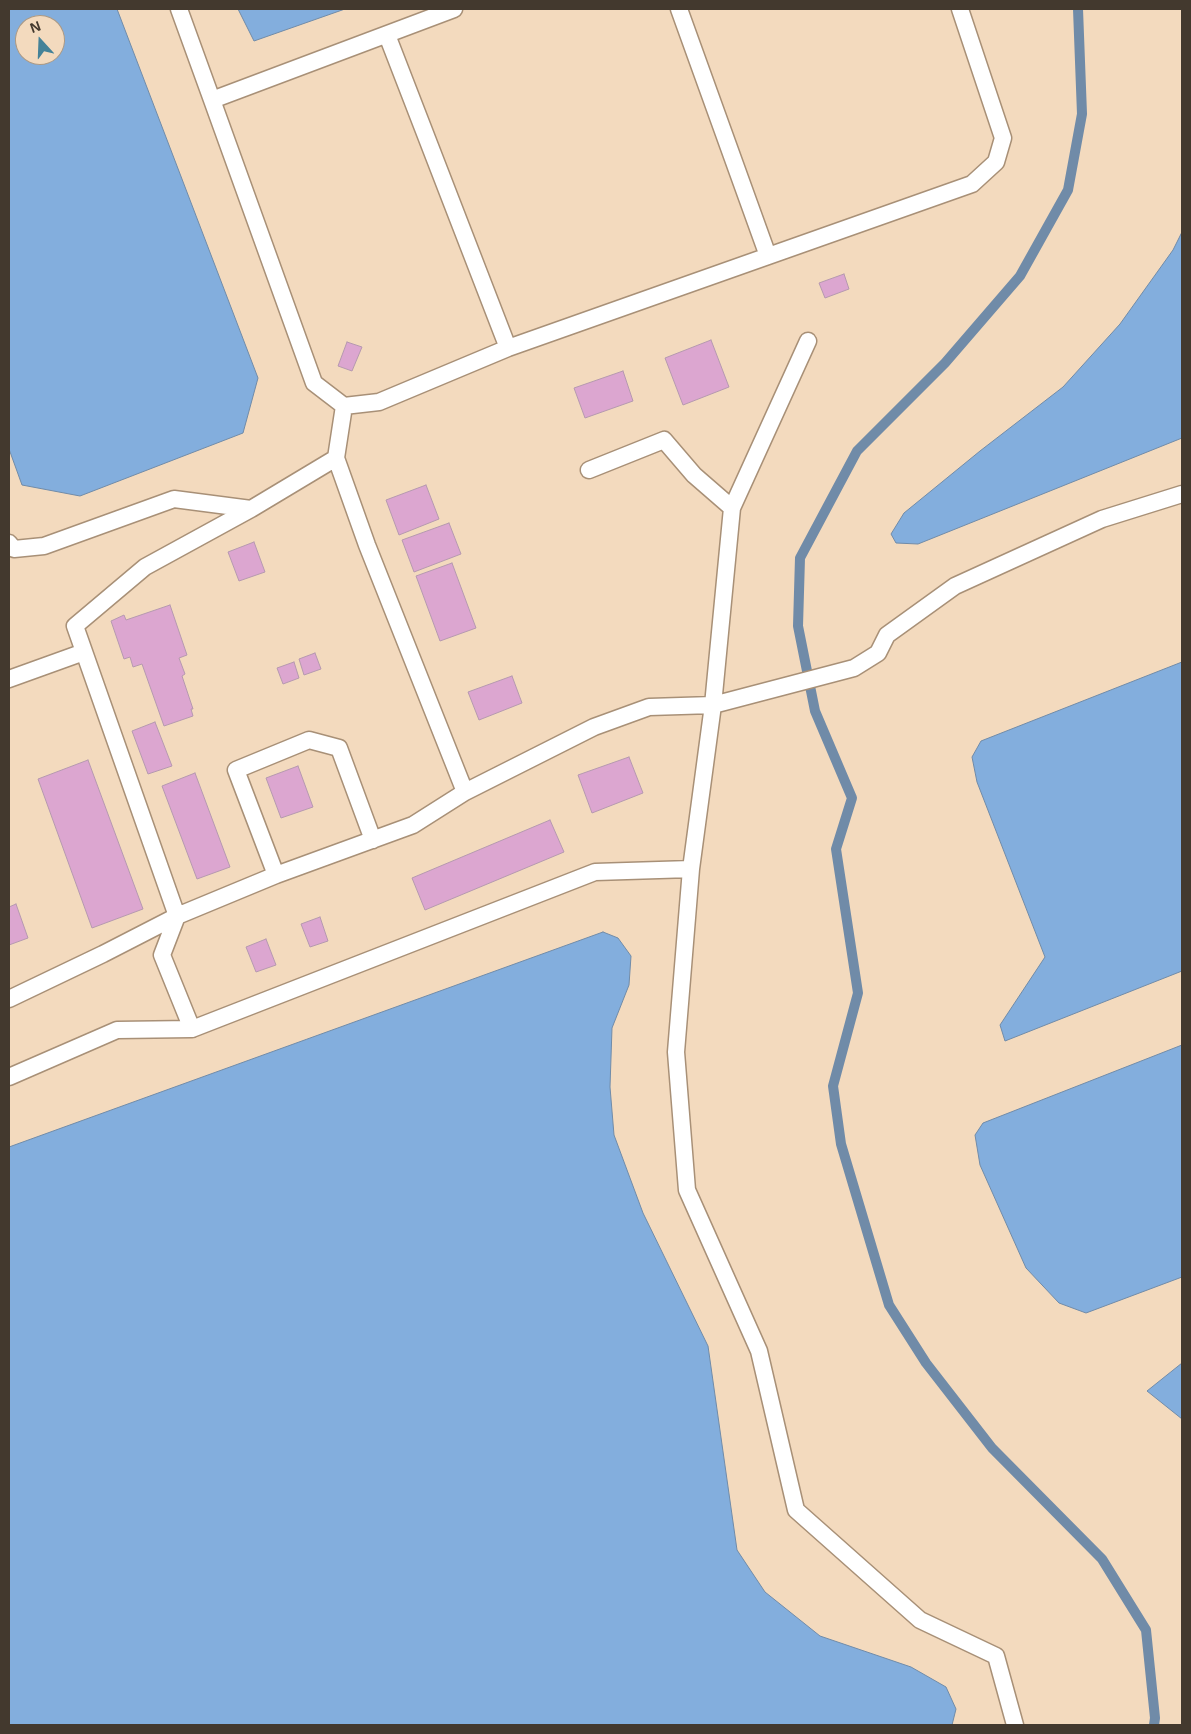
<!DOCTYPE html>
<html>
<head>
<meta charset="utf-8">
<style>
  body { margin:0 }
  #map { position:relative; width:1191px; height:1734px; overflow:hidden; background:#f3dabe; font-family:Helvetica,sans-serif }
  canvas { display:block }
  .frame { position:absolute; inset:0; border:10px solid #43392e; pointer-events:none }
  .north { position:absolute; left:15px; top:15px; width:50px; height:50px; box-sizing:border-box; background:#f3dabe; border:1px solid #ad9a84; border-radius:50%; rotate:340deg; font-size:14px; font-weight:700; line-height:20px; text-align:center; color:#43392e }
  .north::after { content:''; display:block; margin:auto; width:18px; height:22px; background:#448298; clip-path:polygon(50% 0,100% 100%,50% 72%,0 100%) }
</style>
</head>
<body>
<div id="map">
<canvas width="1191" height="1734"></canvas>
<div class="frame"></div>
<div class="north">N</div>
</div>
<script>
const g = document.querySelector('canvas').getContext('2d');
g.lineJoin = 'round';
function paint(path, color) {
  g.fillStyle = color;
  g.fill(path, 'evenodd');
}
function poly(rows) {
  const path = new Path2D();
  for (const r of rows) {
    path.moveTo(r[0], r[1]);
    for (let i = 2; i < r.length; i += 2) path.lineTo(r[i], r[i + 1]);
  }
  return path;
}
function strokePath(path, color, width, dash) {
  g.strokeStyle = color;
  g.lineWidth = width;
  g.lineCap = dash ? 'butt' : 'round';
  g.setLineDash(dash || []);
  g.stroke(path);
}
const water = poly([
  [9,9,117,9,258,378,243,433,80,496,22,485,9,449,9,9],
  [25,25,55,25,55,55,25,55,25,25],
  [238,9,345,9,254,41,238,9],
  [1182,232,1182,438,918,544,896,543,891,534,904,513,980,451,1063,387,1120,324,1173,250,1182,232],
  [1182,662,1182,971,1005,1041,1000,1025,1045,957,977,782,972,757,981,741,1182,662],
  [603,932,618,938,631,956,629,985,612,1028,610,1087,614,1135,643,1213,708,1346,737,1550,765,1592,820,1636,911,1667,946,1687,956,1709,952,1725,9,1725,9,1147,603,932],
  [1182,1045,1182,1277,1086,1313,1059,1303,1026,1268,980,1165,975,1135,983,1123,1182,1045],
  [1182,1363,1182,1419,1147,1391,1182,1363]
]);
paint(water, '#83aedd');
strokePath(water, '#708ba8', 1);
strokePath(poly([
  [1078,9,1082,114,1068,190,1020,276,945,363,857,451,800,558,798,626,815,711,852,798,836,849,858,993,833,1086,841,1144,889,1305,926,1363,992,1448,1102,1559,1146,1630,1155,1718,1154,1725]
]), '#708ba8', 10);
const building = poly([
  [844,274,849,289,825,298,819,283,844,274],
  [711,340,729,387,683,405,665,358,711,340],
  [347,342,362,347,352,371,338,366,347,342],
  [623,371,633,401,585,418,574,388,623,371],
  [426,485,439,519,399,535,386,500,426,485],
  [449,523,461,554,414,572,402,540,449,523],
  [254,542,265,572,239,581,228,552,254,542],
  [452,563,476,628,440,641,416,576,452,563],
  [170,605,187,655,179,658,185,674,182,676,193,709,191,709,193,716,164,726,142,664,133,667,130,657,124,659,111,621,124,615,126,620,170,605],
  [315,653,321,669,304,675,299,659,315,653],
  [294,662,299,678,283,684,277,668,294,662],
  [512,676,522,703,479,720,468,692,512,676],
  [155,722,172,766,148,774,132,731,155,722],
  [629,757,643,793,592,813,578,775,629,757],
  [88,760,143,909,92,928,38,779,88,760],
  [298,766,313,807,281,818,266,778,298,766],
  [195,773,230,867,197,879,162,786,195,773],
  [550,820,564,852,425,910,412,878,550,820],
  [16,904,28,938,9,945,9,907,16,904],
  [320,917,328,941,310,947,301,924,320,917],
  [266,939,276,965,256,972,246,947,266,939]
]);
paint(building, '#dca6d0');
strokePath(building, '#b599af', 1);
const lane = poly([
  [179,9,212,100,454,9],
  [679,9,768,256],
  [387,35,508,348],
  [212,100,314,383,344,406,379,402,508,348,972,184,996,162,1003,138,960,9],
  [808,341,732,508,713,705,854,668,878,653,887,635,955,586,1102,519,1182,494],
  [336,458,344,406],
  [589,470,664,440,694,475,732,508],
  [9,543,14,549,44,546,174,499,251,509],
  [9,679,84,652],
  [691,869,676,1052,687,1190,759,1351,796,1510,920,1620,996,1656,1015,1725],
  [276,875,177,916,75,626,145,567,251,509,336,458,367,545,465,792],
  [9,999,103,954,177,916,162,955,192,1029,595,872,691,869,713,705,649,707,594,727,465,792,413,825,276,875,236,770,309,740,339,748,373,840],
  [9,1077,117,1030,192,1029]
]);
strokePath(lane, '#a89077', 19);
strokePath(lane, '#fff', 16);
</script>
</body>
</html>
